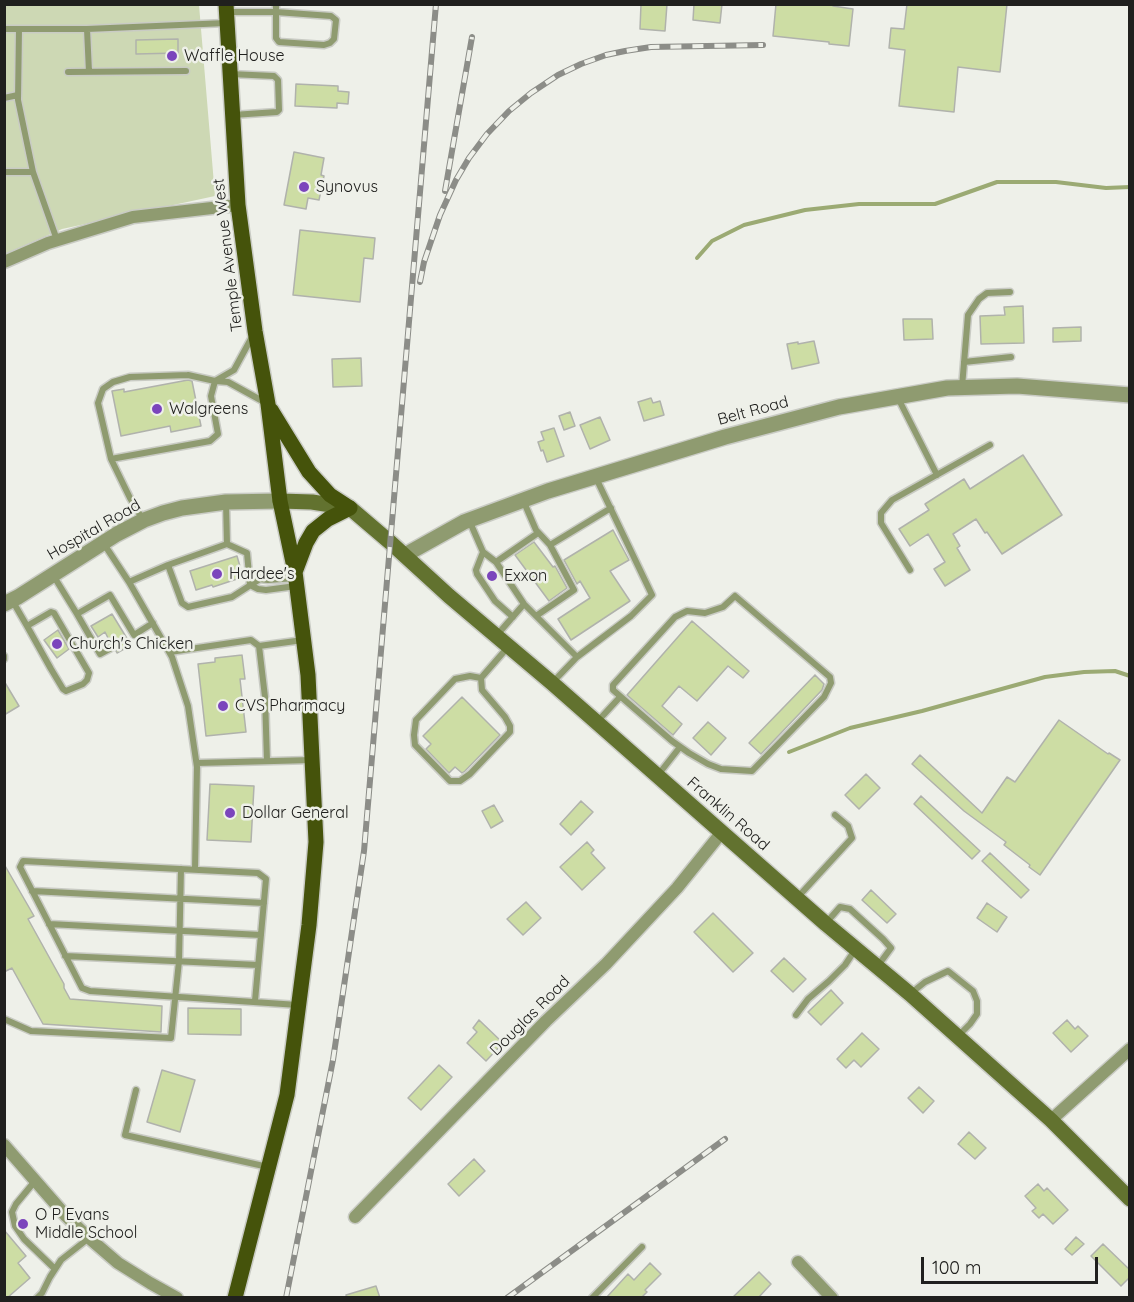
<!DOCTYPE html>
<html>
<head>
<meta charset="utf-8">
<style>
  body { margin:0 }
  #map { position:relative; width:1134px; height:1302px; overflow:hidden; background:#eef0e9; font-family:Quicksand,sans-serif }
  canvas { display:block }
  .frame { position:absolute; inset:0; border:6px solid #20201e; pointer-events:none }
  .scale { position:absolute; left:921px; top:1257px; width:177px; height:27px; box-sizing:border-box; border:3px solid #20201e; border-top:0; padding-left:8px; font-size:18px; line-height:21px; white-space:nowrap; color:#20201e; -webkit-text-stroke:4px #eef0e9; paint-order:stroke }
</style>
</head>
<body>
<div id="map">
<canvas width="1134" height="1302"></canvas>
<div class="frame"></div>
<div class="scale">100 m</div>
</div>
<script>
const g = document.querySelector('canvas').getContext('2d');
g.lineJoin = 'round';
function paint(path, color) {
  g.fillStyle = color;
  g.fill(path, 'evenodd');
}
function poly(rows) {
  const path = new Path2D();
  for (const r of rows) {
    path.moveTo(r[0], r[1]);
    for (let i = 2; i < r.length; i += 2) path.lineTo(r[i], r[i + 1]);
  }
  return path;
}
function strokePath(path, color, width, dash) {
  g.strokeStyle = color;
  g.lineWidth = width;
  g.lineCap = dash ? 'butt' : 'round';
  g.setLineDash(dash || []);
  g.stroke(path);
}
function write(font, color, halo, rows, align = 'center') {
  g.font = font + ' Quicksand,sans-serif';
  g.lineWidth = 5;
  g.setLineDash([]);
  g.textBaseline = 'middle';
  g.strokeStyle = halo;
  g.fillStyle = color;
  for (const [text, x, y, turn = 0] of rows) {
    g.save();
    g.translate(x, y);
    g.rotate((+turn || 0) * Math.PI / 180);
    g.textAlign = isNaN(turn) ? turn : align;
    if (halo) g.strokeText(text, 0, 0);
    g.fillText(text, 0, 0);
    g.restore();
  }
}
paint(poly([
  [5,5,199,5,215,196,62,229,5,254]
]), '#cdd8b4');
strokePath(poly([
  [697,258,712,241,744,225,805,210,859,204,935,204,997,182,1056,182,1106,188,1130,187],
  [789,752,850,728,922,711,1045,677,1084,672,1115,671,1130,676]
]), '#9baa73', 4);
const building = poly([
  [641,4,667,4,665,31,640,29,641,4],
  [694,4,722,4,720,23,693,20,694,4],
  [776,4,833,4,833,6,853,9,849,46,829,44,829,42,773,36,776,4],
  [907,4,1007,4,1000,72,958,67,954,112,899,106,905,50,889,48,891,28,904,29,907,4],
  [178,39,178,53,136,54,136,40,178,39],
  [296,84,338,86,338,91,349,92,348,104,337,103,337,108,295,106,296,84],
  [294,152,324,158,321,175,324,176,319,200,308,198,306,209,284,205,294,152],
  [300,230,375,238,373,259,364,258,360,302,293,295,300,230],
  [1023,306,1024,343,981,344,980,316,1005,315,1004,307,1023,306],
  [903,319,932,319,933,339,904,340,903,319],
  [1081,327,1081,341,1053,342,1053,328,1081,327],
  [814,341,819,363,792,369,787,344,798,342,798,344,814,341],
  [361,358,362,386,333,387,332,359,361,358],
  [188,380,192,381,201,426,171,432,170,426,121,436,112,391,124,389,124,392,188,380],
  [651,398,653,403,660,401,664,415,644,421,638,402,651,398],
  [570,412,575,426,564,430,559,416,570,412],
  [600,417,610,440,590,449,580,425,600,417],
  [554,428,564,456,547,462,543,450,541,451,538,442,544,440,541,432,554,428],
  [1023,455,1062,515,1002,554,987,532,985,533,976,519,953,534,960,546,957,548,970,570,945,586,934,569,945,562,928,534,910,546,899,529,929,510,925,504,964,479,970,489,1023,455],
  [613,530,629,560,610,571,630,601,571,640,558,619,590,598,580,581,577,584,564,560,613,530],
  [534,542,553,567,555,566,567,588,549,601,515,555,534,542],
  [237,556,243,577,213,587,212,585,196,590,190,571,237,556],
  [112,614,131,645,117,653,116,651,118,648,117,644,114,642,110,642,105,632,98,637,91,626,112,614],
  [692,621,749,671,743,678,728,666,697,701,679,686,662,706,682,724,673,735,627,695,692,621],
  [58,630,69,649,57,658,44,640,58,630],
  [242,655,245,679,240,679,246,732,206,736,198,664,215,662,215,658,242,655],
  [815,675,824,684,822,690,761,754,749,743,815,675],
  [4,681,19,706,4,715,4,681],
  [462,697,500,735,465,771,462,773,455,767,449,773,426,749,431,744,423,736,462,697],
  [1059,720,1108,754,1109,753,1120,760,1040,875,1029,867,1030,865,1004,845,1006,842,964,811,912,764,920,755,982,813,1007,777,1015,782,1059,720],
  [708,722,726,738,711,755,693,738,708,722],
  [866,774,880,788,859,809,845,795,866,774],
  [210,784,254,786,251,842,207,840,210,784],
  [921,796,980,851,972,859,914,804,921,796],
  [581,801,593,812,571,835,560,824,581,801],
  [494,805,503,821,491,828,482,811,494,805],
  [587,842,594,850,591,853,605,868,582,890,560,867,587,842],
  [990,853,1029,890,1021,898,982,861,990,853],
  [4,864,34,916,28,919,64,984,64,988,70,999,162,1006,161,1032,43,1024,12,968,4,972,4,864],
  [871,890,896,914,887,923,862,900,871,890],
  [526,902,541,918,523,935,507,919,526,902],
  [987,903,1007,917,997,932,977,918,987,903],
  [713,913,753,953,733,972,694,932,713,913],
  [784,958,806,979,793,992,771,971,784,958],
  [831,990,843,1003,821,1025,808,1012,831,990],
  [188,1008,241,1009,241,1035,188,1034,188,1008],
  [479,1020,503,1043,486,1061,467,1043,477,1032,473,1028,479,1020],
  [1067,1020,1075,1029,1078,1026,1088,1036,1071,1052,1053,1033,1067,1020],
  [862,1033,879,1049,861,1067,854,1060,846,1068,837,1059,862,1033],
  [439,1065,452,1077,421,1110,408,1098,439,1065],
  [162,1070,195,1080,180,1132,147,1122,162,1070],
  [919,1087,934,1101,923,1113,908,1098,919,1087],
  [969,1132,986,1148,975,1159,958,1144,969,1132],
  [474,1159,485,1171,459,1196,448,1184,474,1159],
  [1038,1184,1044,1191,1047,1188,1068,1210,1053,1224,1043,1214,1039,1218,1032,1211,1036,1208,1025,1196,1038,1184],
  [4,1230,26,1256,18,1263,30,1278,7,1298,4,1298,4,1230],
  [1076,1237,1084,1244,1072,1255,1065,1249,1076,1237],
  [1103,1244,1130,1270,1130,1277,1121,1286,1091,1256,1103,1244],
  [650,1263,661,1274,645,1290,647,1292,641,1298,606,1298,628,1274,634,1280,650,1263],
  [759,1272,771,1284,758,1298,732,1298,759,1272],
  [376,1286,380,1298,347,1298,346,1295,376,1286]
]);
paint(building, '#cddda4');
strokePath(building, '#b0b2ac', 1.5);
const service = poly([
  [227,12,276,12,331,16,336,20,334,39,330,43,324,45,279,42,276,38,276,4],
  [4,29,87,29,226,23],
  [19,29,18,100,33,172,57,240],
  [87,29,89,72],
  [68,72,186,71],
  [230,74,274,76,278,80,279,110,277,112,233,115],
  [4,98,18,95],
  [4,172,33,172],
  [964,362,1011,357],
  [188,375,215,381,211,396,218,434,210,441,111,459,98,403,103,389,113,382,130,377,188,375],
  [215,381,234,370,252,337],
  [216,381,228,382,266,403],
  [962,387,968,315,979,299,987,293,1010,292],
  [898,398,937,475],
  [111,459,130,498,143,520],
  [523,500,536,530,550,545],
  [469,520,483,552,496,562,524,604,577,657],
  [104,544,129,582,172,657,188,706,197,767,195,869],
  [227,544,247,553,250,585],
  [483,552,476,570,477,574,495,601,513,617],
  [496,562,538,533],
  [168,565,182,603,188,607,232,597,260,579,268,580,295,578],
  [910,570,881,523,881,513,892,500,990,445],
  [53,575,77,614,110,595,134,635,153,623],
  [129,582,168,565,227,544,226,502],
  [250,585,258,589,266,590,296,586],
  [735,596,830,677,831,683,824,697,752,771,721,769,708,764,689,753,672,741,613,690,613,685,675,617,687,611,705,613,723,607,735,596],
  [12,600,27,626,51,669,63,689,66,691,83,684,87,680,89,673,54,613,51,612,27,626],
  [77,614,100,654,113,647],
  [536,616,574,590,550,545,611,508],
  [497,635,524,604],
  [259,646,265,697,267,761],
  [170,652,251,640,259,646,303,640],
  [4,656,4,659],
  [481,678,482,690,505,717,510,726,510,732,470,774,460,781,450,781,415,745,414,735,416,720,455,679,470,676,481,678,508,647],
  [553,682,577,657,631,616,652,595,596,478],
  [597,722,620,697],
  [197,763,312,760],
  [658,775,680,747],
  [32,891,264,903],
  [797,898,852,838,848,826,835,815],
  [826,923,840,907,850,909,883,939,891,948,877,967],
  [49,924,261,935],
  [65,956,258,965],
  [910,994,925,982,948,971,973,991,977,1001,977,1014,970,1024,959,1035],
  [255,1001,266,879,258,873,23,861,20,867,82,988,90,991,298,1005],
  [796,1015,808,999,829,981,845,965,855,950],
  [4,1019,31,1031,171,1038,179,961,181,869],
  [136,1090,125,1135,268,1167],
  [35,1181,16,1204,12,1212,15,1226,24,1239,55,1269],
  [37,1298,42,1293,50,1277,61,1260,89,1238],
  [592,1298,642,1247]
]);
const minor = poly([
  [4,262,48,243,133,217,238,205],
  [1051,1120,1130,1049],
  [4,1145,66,1216,89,1238,118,1263,150,1283,177,1298],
  [355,1217,546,1021,606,964,677,888,722,832],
  [798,1262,832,1298]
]);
const tertiary = poly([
  [405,555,464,522,548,491,725,437,839,407,947,388,1017,386,1130,395],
  [4,604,18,597,117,534,144,520,163,513,182,508,226,502,280,501]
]);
const secondary = poly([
  [280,501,312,502,350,508,364,520,391,543,449,596,552,683,826,924,910,994,1051,1120,1130,1199]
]);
const primary = poly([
  [226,4,238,205,255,331,268,404,280,501,295,572,308,675,316,842,309,925,287,1095,235,1298],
  [271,410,309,472,330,495,350,508,328,519,313,531,306,543,295,572]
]);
strokePath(service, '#c9cbc4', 9);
strokePath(minor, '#c9cbc4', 15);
strokePath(tertiary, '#c9cbc4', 18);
strokePath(secondary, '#c9cbc4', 18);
strokePath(primary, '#c9cbc4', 18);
strokePath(service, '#8f9b70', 6);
strokePath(minor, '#8f9b70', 12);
strokePath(tertiary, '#8f9b70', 15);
strokePath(secondary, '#62722f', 15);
strokePath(primary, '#45530b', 15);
const rail = poly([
  [445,191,472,37],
  [420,282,424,262,440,215,456,180,469,158,487,134,509,111,531,93,558,75,581,64,606,55,625,51,651,47,763,45],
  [286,1298,333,1060,364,851,436,4],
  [507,1298,725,1139]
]);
strokePath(rail, '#8c8d88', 6);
strokePath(rail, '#eef0e9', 4, [11]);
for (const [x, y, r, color] of [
  [172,56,6,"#7b45bc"],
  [304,187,6,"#7b45bc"],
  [157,409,6,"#7b45bc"],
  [217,574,6,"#7b45bc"],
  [492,576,6,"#7b45bc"],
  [57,644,6,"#7b45bc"],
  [223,706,6,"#7b45bc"],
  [230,813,6,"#7b45bc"],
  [23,1224,6,"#7b45bc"]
]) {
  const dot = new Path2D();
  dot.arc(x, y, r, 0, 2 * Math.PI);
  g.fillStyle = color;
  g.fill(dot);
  strokePath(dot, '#eef0e9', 2);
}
write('16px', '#20201e', '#eef0e9', [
  ["Waffle House",184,56],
  ["Synovus",316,187],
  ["Walgreens",169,409],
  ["Hardee's",229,574],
  ["Exxon",504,576],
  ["Church's Chicken",69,644],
  ["CVS Pharmacy",235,706],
  ["Dollar General",242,813],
  ["O P Evans",35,1215],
  ["Middle School",35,1233]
], 'left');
write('16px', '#20201e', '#eef0e9', [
  ["Temple Avenue West",228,255,-97],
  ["Belt Road",753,411,-15],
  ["Hospital Road",94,530,-30],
  ["Franklin Road",728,814,41],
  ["Douglas Road",530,1016,-45]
]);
</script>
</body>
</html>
